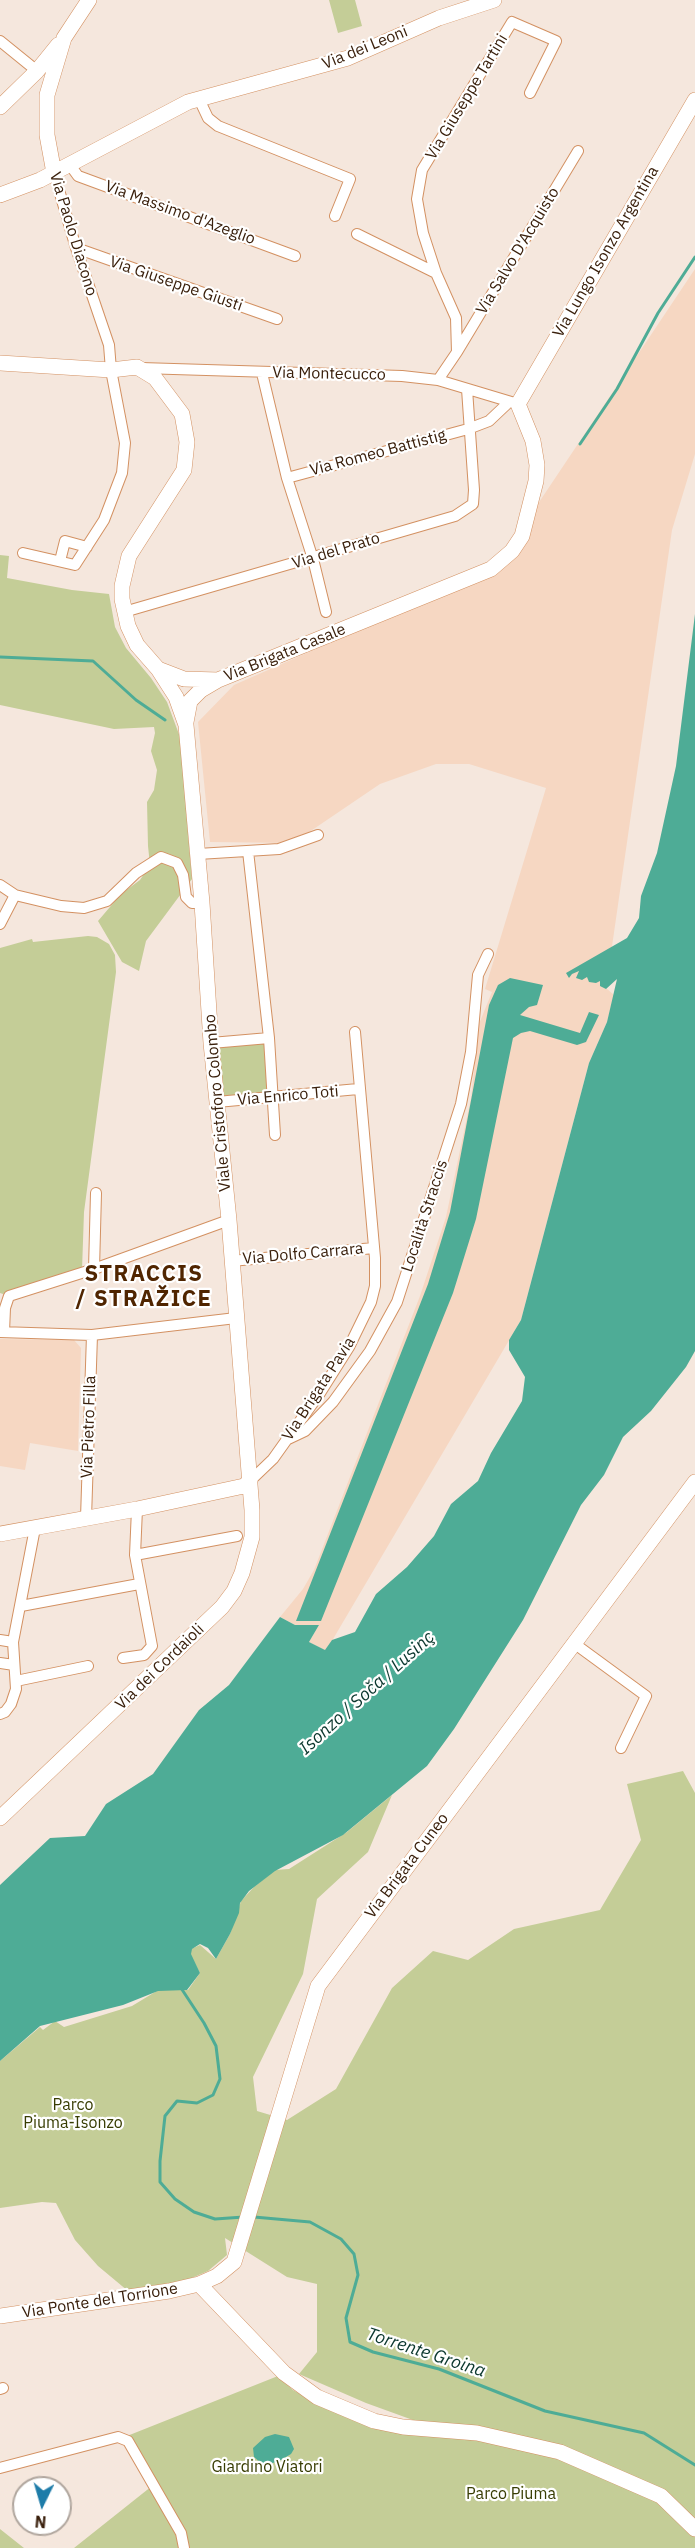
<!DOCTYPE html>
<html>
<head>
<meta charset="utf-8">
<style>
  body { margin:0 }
  #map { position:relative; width:695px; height:2548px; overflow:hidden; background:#f5e7dd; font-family:"IBM Plex Sans",sans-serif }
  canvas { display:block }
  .north { position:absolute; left:12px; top:2476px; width:60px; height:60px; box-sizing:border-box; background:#fff; border:2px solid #b0a69e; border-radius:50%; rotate:185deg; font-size:16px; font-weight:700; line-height:24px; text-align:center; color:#3a200c }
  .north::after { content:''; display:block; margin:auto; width:21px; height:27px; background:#1e7ca9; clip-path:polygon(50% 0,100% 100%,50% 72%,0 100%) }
</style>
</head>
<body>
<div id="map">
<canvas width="695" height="2548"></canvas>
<div class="north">N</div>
</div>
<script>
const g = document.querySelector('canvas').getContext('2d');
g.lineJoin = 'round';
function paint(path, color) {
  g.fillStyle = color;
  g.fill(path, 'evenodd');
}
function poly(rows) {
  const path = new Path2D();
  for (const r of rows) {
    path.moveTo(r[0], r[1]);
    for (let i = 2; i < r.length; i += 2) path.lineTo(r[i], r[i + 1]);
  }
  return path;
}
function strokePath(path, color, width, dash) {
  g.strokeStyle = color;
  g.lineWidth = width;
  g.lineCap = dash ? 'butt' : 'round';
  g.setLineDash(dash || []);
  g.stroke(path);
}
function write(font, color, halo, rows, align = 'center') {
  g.font = font + ' "IBM Plex Sans",sans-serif';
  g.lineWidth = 4.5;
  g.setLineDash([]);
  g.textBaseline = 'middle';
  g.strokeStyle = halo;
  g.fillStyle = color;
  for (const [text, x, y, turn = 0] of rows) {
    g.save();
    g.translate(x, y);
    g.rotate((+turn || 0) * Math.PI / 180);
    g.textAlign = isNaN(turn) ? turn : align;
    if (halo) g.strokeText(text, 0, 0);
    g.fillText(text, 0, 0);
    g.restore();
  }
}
paint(poly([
  [695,269,695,454,672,530,606,988,614,995,607,1022,589,1063,521,1320,326,1651,309,1642,319,1625,295,1625,280,1617,303,1589,314,1570,420,1296,446,1217,471,1098,479,1024,492,992,485,989,546,788,469,764,436,764,380,784,293,843,210,842,198,722,234,685,493,571],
  [0,1339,74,1340,81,1348,78,1451,30,1443,25,1470,0,1466]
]), '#f6d7c2');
paint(poly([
  [329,0,355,0,362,26,338,33],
  [0,555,9,556,7,578,72,590,109,594,115,627,126,648,151,678,167,702,180,737,192,879,146,941,139,971,122,962,98,921,121,894,140,880,150,865,148,846,147,802,154,790,157,770,151,751,155,733,154,727,114,729,0,705],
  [88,936,97,937,109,944,115,955,116,972,84,1212,82,1270,3,1294,0,1293,0,948,32,939,33,942],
  [269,1038,273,1097,217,1102,211,1043],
  [683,1771,695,1793,695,2548,186,2548,127,2436,278,2376,293,2390,317,2403,446,2432,366,2403,299,2374,317,2352,317,2284,287,2277,225,2238,227,2255,208,2271,180,2283,128,2291,98,2266,75,2240,56,2203,42,2202,0,2208,0,2061,40,2027,43,2030,55,2021,64,2027,132,2006,160,1989,188,1990,200,1973,190,1954,191,1949,200,1945,216,1959,230,1934,241,1901,254,1887,275,1870,289,1869,347,1832,392,1795,368,1852,317,1899,303,1974,253,2077,257,2111,287,2120,336,2089,392,1988,433,1951,468,1960,514,1929,600,1910,641,1840,627,1784],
  [152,2486,184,2548,74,2548],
  [0,2529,24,2548,0,2548]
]), '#c4cd97');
paint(poly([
  [695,614,695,1351,686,1367,651,1411,623,1437,604,1475,581,1505,523,1620,454,1729,427,1766,343,1835,275,1871,249,1891,240,1903,239,1913,230,1934,216,1959,208,1948,200,1944,192,1949,191,1954,200,1973,187,1990,158,1991,123,2005,40,2026,0,2061,0,1885,50,1838,85,1836,106,1804,153,1774,199,1710,229,1685,280,1617,295,1625,319,1625,309,1642,325,1650,332,1640,355,1632,376,1594,407,1567,434,1536,451,1504,478,1481,491,1453,522,1401,525,1377,509,1350,509,1340,521,1320,589,1063,607,1022,617,979,606,989,600,986,600,981,596,983,589,982,587,977,582,980,576,978,579,971,572,974,569,978,566,973,627,938,639,918,641,896,657,853,676,766],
  [510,978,543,985,537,1005,529,1007,520,1015,580,1033,589,1012,599,1015,586,1042,577,1045,530,1031,521,1033,513,1038,476,1219,453,1293,321,1621,296,1621,428,1284,450,1212,489,1005,498,985],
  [275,2434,289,2437,294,2449,291,2454,281,2460,270,2464,261,2463,254,2457,253,2448,265,2437]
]), '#4eac96');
strokePath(poly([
  [580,444,617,389,658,313,695,257],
  [0,657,93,661,136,700,165,720],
  [181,1988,204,2023,216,2046,220,2079,213,2095,197,2103,177,2101,165,2116,160,2161,160,2182,175,2199,194,2212,215,2219,244,2217],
  [254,2217,310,2222,341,2239,354,2254,358,2275,346,2318,350,2342,373,2352,439,2369,545,2411,644,2433,695,2465]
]), '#4eac96', 3);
const street = poly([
  [0,41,37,71],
  [199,99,208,118,218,126,350,179,335,216],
  [70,165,78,176,295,256],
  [357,234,436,273,456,318,457,352,438,380],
  [76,248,277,319],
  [436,273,423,233,417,199,422,170,512,22,556,41,530,93],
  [457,352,578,151],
  [141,368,402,376,438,380,518,404],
  [262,373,287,478,313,559,326,612],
  [287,478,468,429,489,421,508,403],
  [23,553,75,565,104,520,122,473,125,443,111,370,109,345,76,248,54,173],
  [60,561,65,541,87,547],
  [124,612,455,516,473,504,474,490,467,389],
  [248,851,269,1038,275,1135],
  [198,854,279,849,318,835],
  [0,885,15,895,61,906,84,908,107,901,136,873,161,857,177,863,183,875,186,897,192,903,202,903],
  [0,924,15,895],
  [211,1043,269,1038],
  [217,1102,358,1089],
  [231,1261,374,1248],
  [94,1269,96,1193],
  [0,1332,92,1335,236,1318],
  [4,1332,5,1308,9,1296,94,1269,229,1220],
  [286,1440,305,1431,333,1402,370,1351,397,1302,461,1104,471,1052,478,975,488,954],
  [250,1481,273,1459,320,1393,349,1347,371,1302,375,1286,375,1258,355,1032],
  [86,1518,92,1335],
  [135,1555,237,1536],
  [21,1606,139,1584],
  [0,1640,13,1642],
  [575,1644,646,1696,621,1748],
  [123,1658,144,1655,152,1646,135,1555,137,1509],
  [0,1663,14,1665],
  [16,1681,88,1666],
  [0,1714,5,1712,11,1704,16,1689,13,1642,35,1528],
  [0,2389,3,2388],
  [0,2468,118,2437,128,2441,181,2533,184,2548]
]);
const secondary = poly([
  [0,107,37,71,58,45],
  [54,173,47,135,47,95,64,38,89,0],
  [0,195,40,180,188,102,348,58,439,18,494,0],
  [0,363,111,370,137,367,155,378,182,414,187,442,184,470,129,556,122,586,122,599,128,626,137,645,158,669,184,679,218,680,491,569,512,551,522,536,536,481,537,465,533,441,518,404,695,100],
  [186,722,190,701,201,690,218,680],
  [0,1534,137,1509,244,1486,250,1481],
  [0,1818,222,1607,234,1591,242,1573,252,1537,252,1510,229,1220,211,1043,202,903,186,725,176,697,158,669],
  [199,2284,284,2373,317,2397,374,2421,403,2427,477,2433,560,2452,661,2496,695,2529],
  [0,2316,169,2291,199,2284,217,2276,234,2262,318,1986,695,1482]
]);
strokePath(street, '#d39162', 12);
strokePath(secondary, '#d39162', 16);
strokePath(street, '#fff', 10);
strokePath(secondary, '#fff', 15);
write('16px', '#3a200c', '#fff', [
  ["Via dei Leoni",365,48,-22],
  ["Via Giuseppe Tartini",467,97,-59],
  ["Via Massimo d'Azeglio",180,213,20],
  ["Via Paolo Diacono",73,234,73],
  ["Via Salvo D'Acquisto",518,251,-59],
  ["Via Lungo Isonzo Argentina",606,252,-60],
  ["Via Giuseppe Giusti",176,284,19],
  ["Via Montecucco",329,374,1],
  ["Via Romeo Battistig",378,453,-15],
  ["Via del Prato",336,551,-17],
  ["Via Brigata Casale",285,653,-22],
  ["Via Enrico Toti",288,1096,-5],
  ["Viale Cristoforo Colombo",218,1103,-95],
  ["Località Straccis",425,1216,-72],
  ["Via Dolfo Carrara",303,1254,-5],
  ["Via Brigata Pavia",319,1389,-57],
  ["Via Pietro Filla",89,1427,-88],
  ["Via dei Cordaioli",160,1667,-44],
  ["Via Brigata Cuneo",407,1866,-53],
  ["Via Ponte del Torrione",100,2301,-9]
]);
write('16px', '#383d03', '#fff', [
  ["Parco",73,2105],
  ["Piuma-Isonzo",73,2123],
  ["Giardino Viatori",267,2467],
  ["Parco Piuma",511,2494]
]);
write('italic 18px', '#0b372e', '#fff', [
  ["Isonzo / Soča / Lusinç",367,1693,-42],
  ["Torrente Groina",426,2353,18]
]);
g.letterSpacing = '1.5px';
write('bold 22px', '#502500', '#fff', [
  ["STRACCIS",144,1275],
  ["/ STRAŽICE",144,1300]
]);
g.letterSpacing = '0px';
</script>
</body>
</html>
